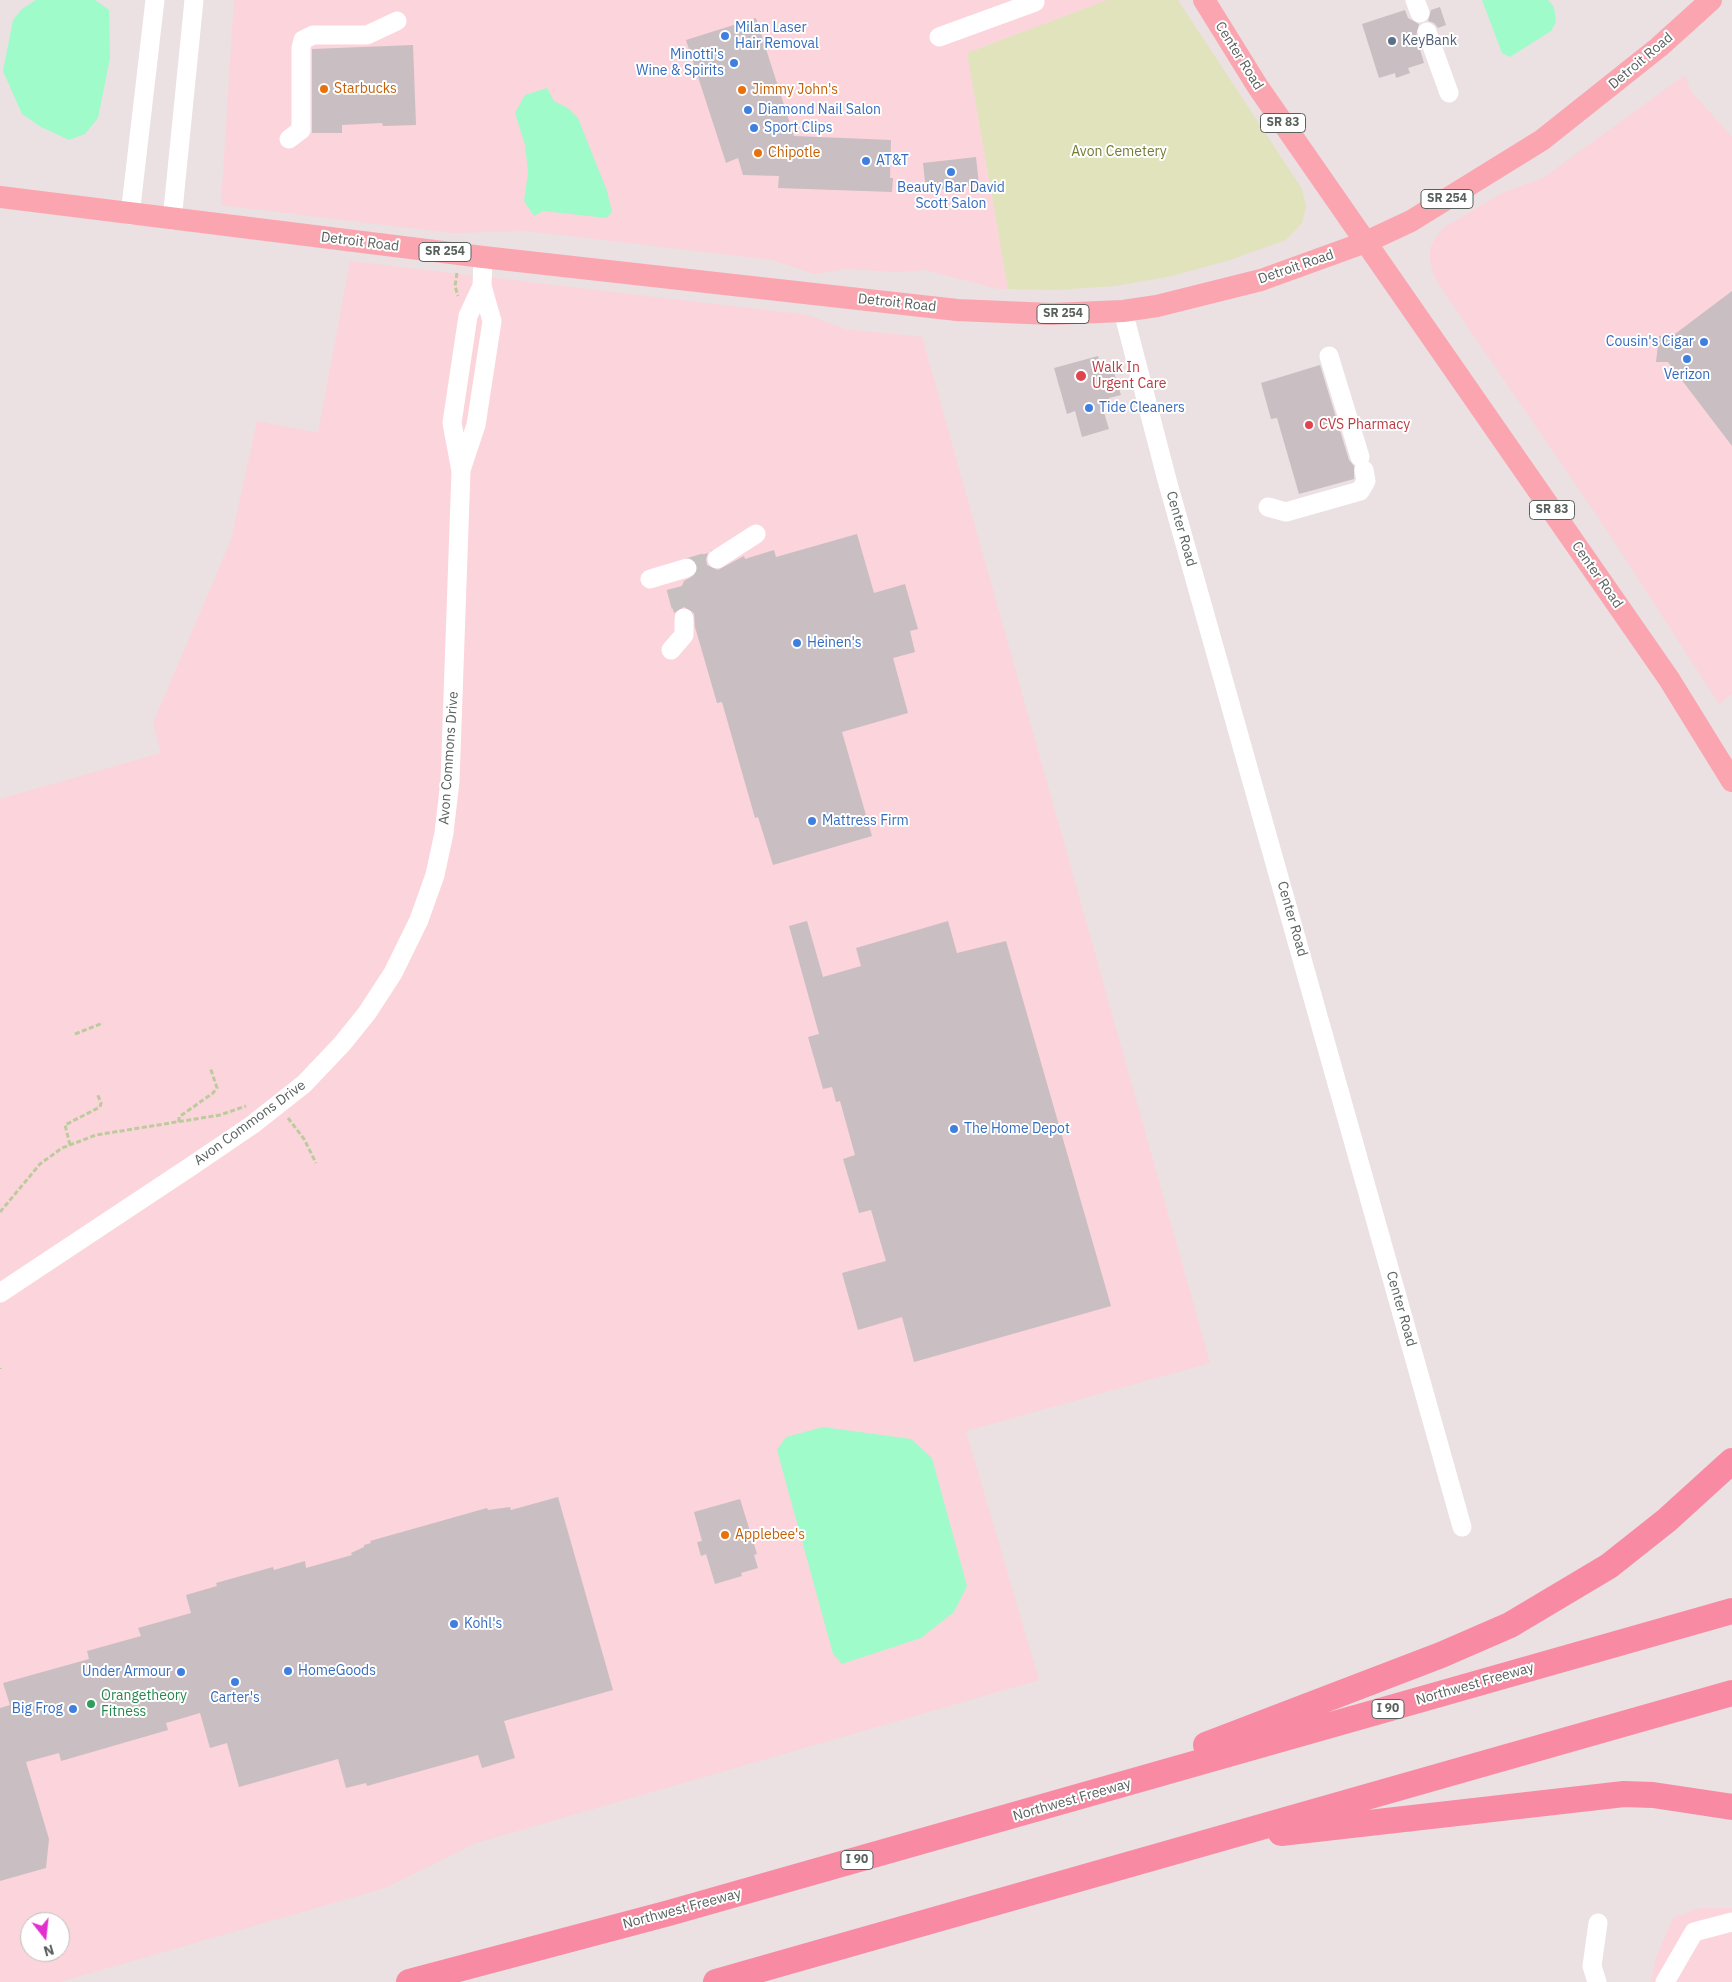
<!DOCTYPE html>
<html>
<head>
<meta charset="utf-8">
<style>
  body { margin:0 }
  #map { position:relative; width:1732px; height:1982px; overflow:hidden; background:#ebe0e2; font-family:"IBM Plex Sans",sans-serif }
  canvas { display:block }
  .north { position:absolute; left:20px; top:1912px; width:50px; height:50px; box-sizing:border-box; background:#fff; border:1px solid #bdc0be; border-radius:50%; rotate:164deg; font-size:14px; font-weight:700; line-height:20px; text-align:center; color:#59615d }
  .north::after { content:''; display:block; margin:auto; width:18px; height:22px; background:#e130ce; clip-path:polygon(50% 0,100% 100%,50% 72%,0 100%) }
</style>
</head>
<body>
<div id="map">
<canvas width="1732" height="1982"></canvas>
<div class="north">N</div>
</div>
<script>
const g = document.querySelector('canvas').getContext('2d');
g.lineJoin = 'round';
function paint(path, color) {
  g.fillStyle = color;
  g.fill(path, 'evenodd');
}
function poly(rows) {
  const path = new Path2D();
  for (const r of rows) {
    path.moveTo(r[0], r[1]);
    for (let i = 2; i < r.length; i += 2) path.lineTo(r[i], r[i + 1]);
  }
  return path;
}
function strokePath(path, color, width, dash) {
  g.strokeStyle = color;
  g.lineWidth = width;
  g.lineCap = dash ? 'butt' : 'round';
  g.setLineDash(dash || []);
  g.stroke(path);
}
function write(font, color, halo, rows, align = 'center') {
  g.font = font + ' "IBM Plex Sans",sans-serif';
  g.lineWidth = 4;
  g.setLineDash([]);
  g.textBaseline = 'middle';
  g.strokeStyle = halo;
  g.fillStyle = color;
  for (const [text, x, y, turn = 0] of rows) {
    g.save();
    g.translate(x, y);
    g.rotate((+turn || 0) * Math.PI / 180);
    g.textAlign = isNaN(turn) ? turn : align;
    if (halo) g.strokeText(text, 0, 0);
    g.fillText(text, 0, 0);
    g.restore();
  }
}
paint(poly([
  [234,0,1107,0,967,53,1008,289,998,289,925,270,897,272,846,269,814,274,772,260,527,231,450,233,221,205],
  [1685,75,1690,90,1732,137,1732,694,1719,704,1604,526,1443,291,1435,278,1430,262,1430,249,1434,240,1443,228,1502,193,1543,178],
  [350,261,808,315,845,329,922,337,1210,1363,966,1431,1039,1680,476,1843,385,1888,60,1982,0,1982,0,799,161,753,153,723,231,540,257,421,318,433],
  [30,1922,60,1922,60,1952,30,1952],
  [1700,1908,1732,1908,1732,1982,1651,1982,1656,1958,1673,1918]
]), '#fcd4dc');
paint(poly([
  [1107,0,1178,0,1302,189,1306,206,1302,223,1286,240,1230,260,1172,276,1115,286,1056,290,1008,289,967,53]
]), '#e1e3bd');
paint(poly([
  [36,0,95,0,109,10,110,58,98,118,85,134,69,140,41,127,22,114,3,71,13,20,22,9],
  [1482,0,1548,0,1554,7,1556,22,1551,31,1510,57,1502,53],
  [547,88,554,101,568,108,578,118,607,191,612,212,607,218,543,211,534,216,524,201,528,172,525,145,515,113,525,95],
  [823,1427,911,1439,932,1458,967,1586,954,1612,921,1638,842,1664,833,1654,777,1450,786,1437]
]), '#a0fbcb');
paint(poly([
  [1440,7,1446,25,1438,28,1434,23,1428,21,1431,10],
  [1405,10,1408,18,1419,24,1416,36,1424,63,1408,68,1410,73,1396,78,1395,73,1379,78,1362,24],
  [756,18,794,136,891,140,890,178,893,178,892,192,778,188,779,176,743,175,738,158,726,163,686,40],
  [413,45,416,125,383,126,382,123,342,125,342,133,312,133,312,49],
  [976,157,979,185,926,191,923,163],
  [1732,291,1732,446,1668,362,1656,362,1659,336,1671,337],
  [1098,356,1101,369,1112,366,1121,395,1109,398,1111,404,1102,406,1109,429,1082,437,1075,411,1067,414,1054,368],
  [1320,365,1349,460,1354,466,1354,479,1299,494,1277,418,1271,419,1261,383],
  [857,534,874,593,905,584,918,629,910,631,915,652,893,658,908,713,842,732,872,836,773,865,758,817,755,818,722,702,717,703,695,627,694,613,684,607,674,613,667,590,682,586,684,581,695,575,698,565,691,558,708,553,706,559,707,565,718,570,744,556,745,559,774,550,776,557],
  [807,921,823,977,861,966,856,948,948,921,957,953,1006,941,1111,1306,914,1362,902,1317,858,1330,842,1273,886,1261,871,1210,859,1213,843,1159,855,1155,840,1101,836,1102,832,1087,823,1089,808,1037,819,1034,789,926],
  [558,1497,613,1690,504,1721,515,1758,482,1768,478,1755,367,1786,366,1783,346,1788,338,1759,239,1787,227,1743,210,1748,200,1713,166,1723,168,1730,61,1761,59,1753,26,1762,49,1839,46,1868,0,1881,0,1708,10,1705,3,1683,89,1659,87,1651,141,1636,138,1628,191,1613,186,1595,217,1586,216,1583,273,1567,274,1570,305,1561,306,1568,352,1555,351,1553,364,1547,364,1545,371,1543,370,1541,487,1508,488,1510,510,1507,511,1510],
  [740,1499,757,1554,754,1555,758,1568,741,1573,742,1576,715,1584,706,1554,701,1556,697,1542,702,1541,694,1512]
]), '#c9bec2');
strokePath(poly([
  [687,568,717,559],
  [676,588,684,618]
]), '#c6c0c1', 19, [19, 9]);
strokePath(poly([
  [457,273,455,286,458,296],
  [75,1034,103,1023],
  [288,1118,304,1139,316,1163],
  [179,1122,179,1117,213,1093,217,1088,210,1067],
  [70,1145,65,1125,100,1107,101,1103,97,1093],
  [0,1212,40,1164,62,1148,96,1135,220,1115,246,1106],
  [0,1368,0,1369]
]), '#bccb9c', 3, [5, 2.5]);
strokePath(poly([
  [1415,0,1420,13],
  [1427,32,1449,93],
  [939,37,1035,2],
  [289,139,301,130,301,48,303,40,313,35,367,35,397,21],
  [130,215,155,0],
  [172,220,194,0],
  [1123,311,1167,480,1462,1527],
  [1329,356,1360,457],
  [461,470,476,425,492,321,482,286,483,257],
  [1268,507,1286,512,1360,491,1366,481,1364,470],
  [717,559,756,534],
  [650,579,687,568],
  [671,650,684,635,684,618],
  [0,1293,190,1167,252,1125,304,1084,342,1044,367,1013,393,973,419,920,435,875,444,833,450,781,461,471,452,423,468,316,482,286],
  [1597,1982,1592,1966,1598,1923],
  [1665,1982,1694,1932,1732,1922]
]), '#fff', 19);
strokePath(poly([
  [1204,0,1258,87,1669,679,1732,781],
  [0,197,483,257,957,310,1051,314,1123,311,1157,306,1261,280,1366,242,1411,221,1542,140,1659,47,1711,0]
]), '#fba5b0', 22);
strokePath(poly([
  [1206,1745,1441,1655,1510,1625,1609,1566,1667,1520,1732,1461],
  [1281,1833,1624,1794,1653,1795,1732,1807],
  [409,1982,669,1913,1732,1611],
  [716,1982,1732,1693]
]), '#f88aa3', 26);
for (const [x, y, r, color] of [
  [725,36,5,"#3f7fe0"],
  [1392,41,5,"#5c6f8a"],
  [734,63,5,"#3f7fe0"],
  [324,89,5,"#e8710a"],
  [742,90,5,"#e8710a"],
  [748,110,5,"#3f7fe0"],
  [754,128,5,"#3f7fe0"],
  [758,153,5,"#e8710a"],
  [866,161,5,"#3f7fe0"],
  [951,172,5,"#3f7fe0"],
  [1704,342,5,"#3f7fe0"],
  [1687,359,5,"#3f7fe0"],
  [1081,376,6,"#e0444e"],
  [1089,408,5,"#3f7fe0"],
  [1309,425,5,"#e0444e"],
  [797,643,5,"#3f7fe0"],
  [812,821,5,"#3f7fe0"],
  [954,1129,5,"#3f7fe0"],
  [725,1535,5,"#e8710a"],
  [454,1624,5,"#3f7fe0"],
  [288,1671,5,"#3f7fe0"],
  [181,1672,5,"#3f7fe0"],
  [235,1682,5,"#3f7fe0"],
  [91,1704,5,"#2e9e5b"],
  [73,1709,5,"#3f7fe0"]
]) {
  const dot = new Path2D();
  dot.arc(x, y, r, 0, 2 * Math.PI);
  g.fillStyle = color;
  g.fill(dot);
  strokePath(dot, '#fff', 2);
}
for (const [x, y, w] of [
  [1283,123,45],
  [1447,199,52],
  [445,252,52],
  [1063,314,52],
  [1552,510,45],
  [1388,1709,32],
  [857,1860,32]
]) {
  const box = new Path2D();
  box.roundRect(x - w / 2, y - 9.5, w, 19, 4);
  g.fillStyle = '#fff';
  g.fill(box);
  strokePath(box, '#59615d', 1);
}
write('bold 12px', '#59615d', null, [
  ["SR 83",1283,123],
  ["SR 254",1447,199],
  ["SR 254",445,252],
  ["SR 254",1063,314],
  ["SR 83",1552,510],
  ["I 90",1388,1709],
  ["I 90",857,1860]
]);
write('14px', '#366cbe', '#fff', [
  ["Milan Laser",735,28],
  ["Hair Removal",735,44],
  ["Minotti's",724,55,"right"],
  ["Wine & Spirits",724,71,"right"],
  ["Diamond Nail Salon",758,110],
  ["Sport Clips",764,128],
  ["AT&T",876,161],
  ["Beauty Bar David",951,188,"center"],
  ["Scott Salon",951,204,"center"],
  ["Cousin's Cigar",1694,342,"right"],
  ["Verizon",1687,375,"center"],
  ["Tide Cleaners",1099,408],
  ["Heinen's",807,643],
  ["Mattress Firm",822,821],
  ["The Home Depot",964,1129],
  ["Kohl's",464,1624],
  ["HomeGoods",298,1671],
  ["Under Armour",171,1672,"right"],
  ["Carter's",235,1698,"center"],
  ["Big Frog",63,1709,"right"]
], 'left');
write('14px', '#4e5e75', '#fff', [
  ["KeyBank",1402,41]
], 'left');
write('14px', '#59615d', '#fff', [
  ["Center Road",1239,56,58],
  ["Detroit Road",1641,61,-40],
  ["Detroit Road",360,242,7],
  ["Detroit Road",1296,267,-19],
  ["Detroit Road",897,303,6],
  ["Center Road",1181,529,74],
  ["Center Road",1597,575,55],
  ["Avon Commons Drive",449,758,-86],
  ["Center Road",1292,919,74],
  ["Avon Commons Drive",250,1123,-36],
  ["Center Road",1401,1309,74],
  ["Northwest Freeway",1475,1684,-16],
  ["Northwest Freeway",1072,1800,-16],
  ["Northwest Freeway",682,1909,-15]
]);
write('14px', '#c56008', '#fff', [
  ["Starbucks",334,89],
  ["Jimmy John's",752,90],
  ["Chipotle",768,153],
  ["Applebee's",735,1535]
], 'left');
write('14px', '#767b35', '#fff', [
  ["Avon Cemetery",1119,152]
]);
write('14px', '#be3a42', '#fff', [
  ["Walk In",1092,368],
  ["Urgent Care",1092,384],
  ["CVS Pharmacy",1319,425]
], 'left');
write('14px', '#27864d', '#fff', [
  ["Orangetheory",101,1696],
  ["Fitness",101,1712]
], 'left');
</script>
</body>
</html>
